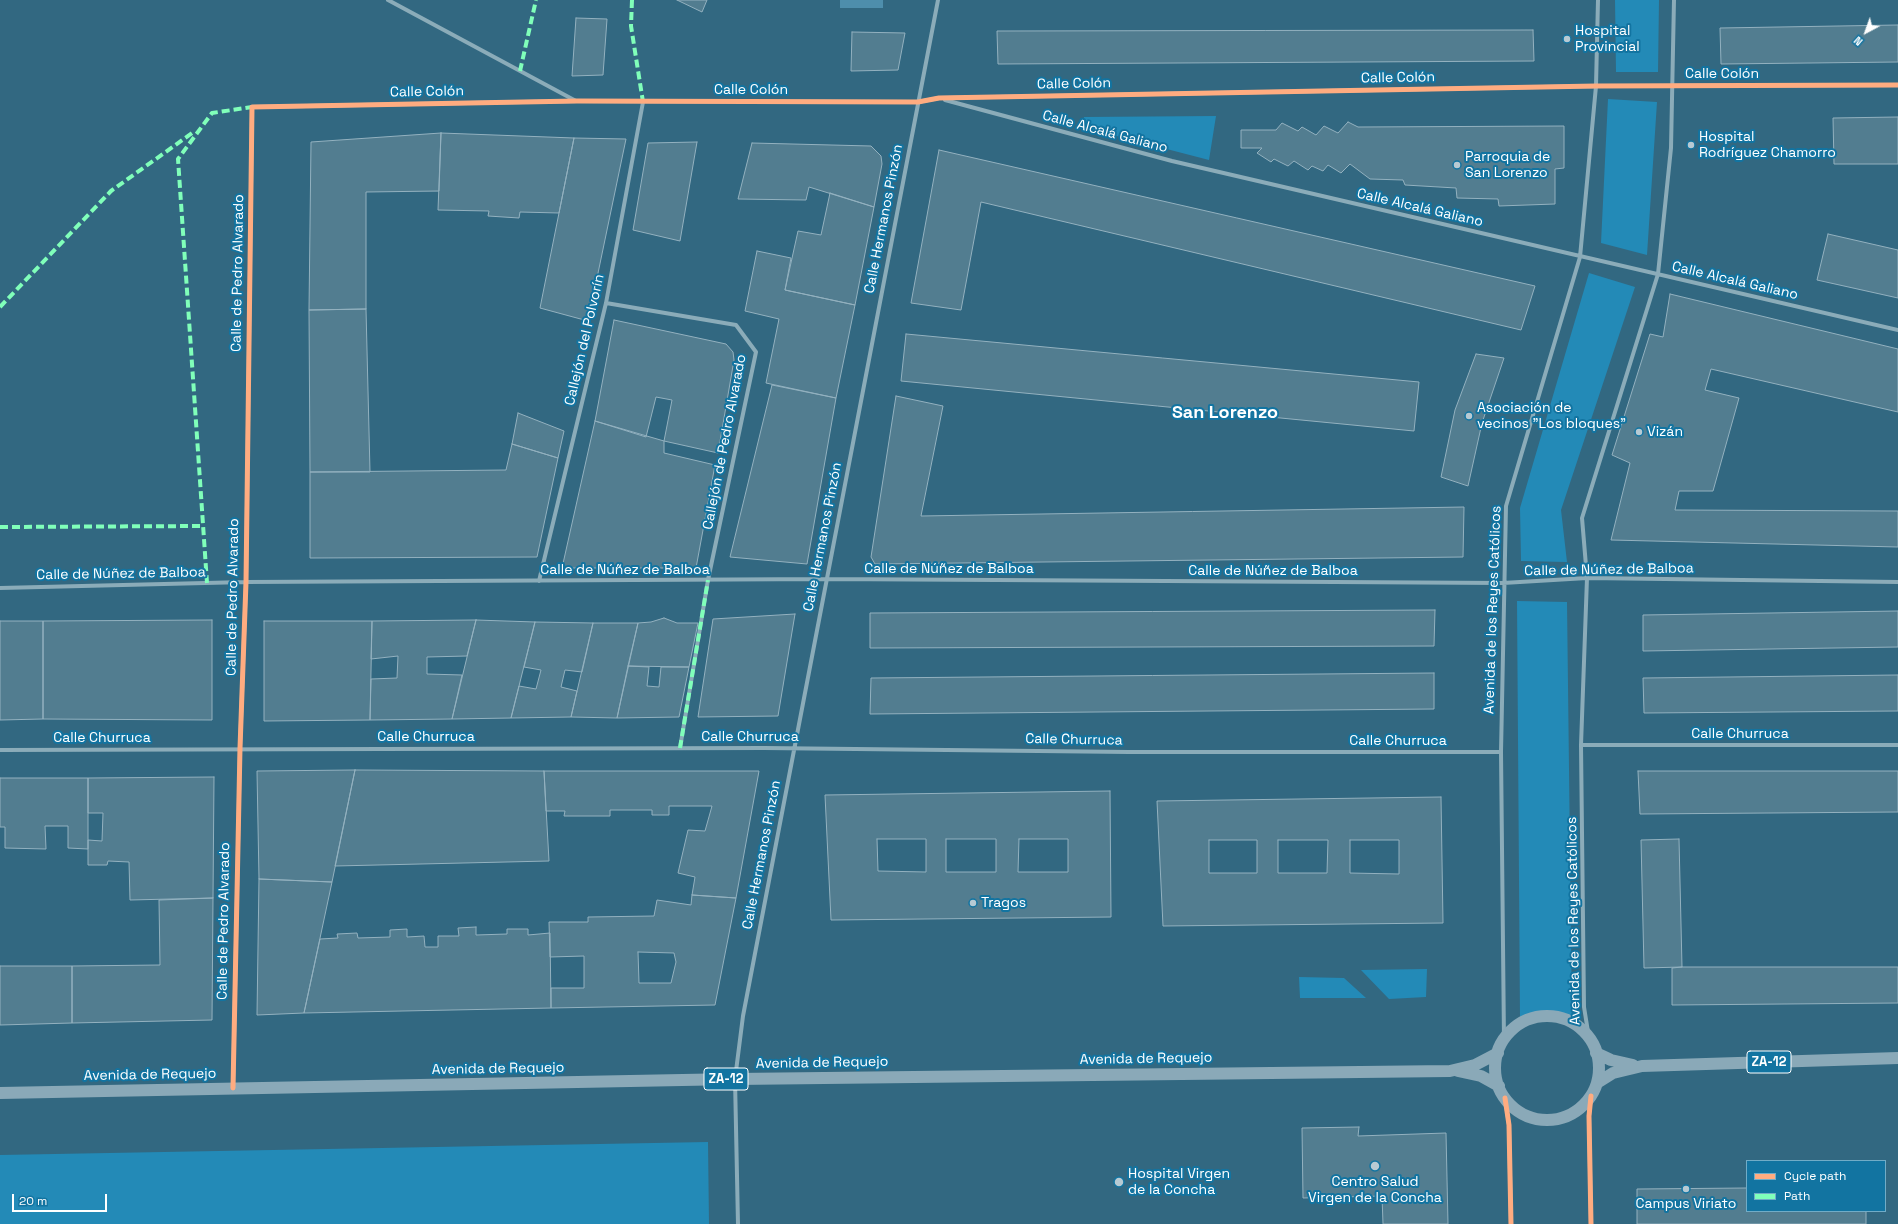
<!DOCTYPE html>
<html>
<head>
<meta charset="utf-8">
<style>
  body { margin:0 }
  #map { position:relative; width:1898px; height:1224px; overflow:hidden; background:#326881; font-family:"Space Grotesk",sans-serif }
  canvas { display:block }
  .legend { position:absolute; left:1746px; top:1160px; width:140px; height:52px; box-sizing:border-box; background:#1274a1; border:1px solid #71acc7; margin:0; padding:5px 7px; list-style:none; font-size:12px; color:#fff }
  .legend li { display:flex; align-items:center; gap:8px; height:20px }
  .legend b { width:20px; border:1px solid #71acc7 }
  .north { position:absolute; left:1846px; top:12px; width:40px; height:40px; -webkit-text-stroke:3px #1274a1; paint-order:stroke; rotate:221deg; font-size:11px; font-weight:700; line-height:16px; text-align:center; color:#fff }
  .north::after { content:''; display:block; margin:auto; width:14px; height:18px; background:#fff; clip-path:polygon(50% 0,100% 100%,50% 72%,0 100%) }
  .scale { position:absolute; left:12px; top:1194px; width:95px; height:18px; box-sizing:border-box; border:2px solid #fff; border-top:0; padding-left:5px; font-size:12px; line-height:14px; white-space:nowrap; color:#fff; -webkit-text-stroke:3px #1274a1; paint-order:stroke }
</style>
</head>
<body>
<div id="map">
<canvas width="1898" height="1224"></canvas>
<ul class="legend">
<li><b style="height:5px;background:#ffac80"></b>Cycle path</li>
<li><b style="height:5px;background:#80ffba"></b>Path</li>
</ul>
<div class="north">N</div>
<div class="scale">20 m</div>
</div>
<script>
const g = document.querySelector('canvas').getContext('2d');
g.lineJoin = 'round';
function paint(path, color) {
  g.fillStyle = color;
  g.fill(path, 'evenodd');
}
function poly(rows) {
  const path = new Path2D();
  for (const r of rows) {
    if (r.length === 3) {
      path.moveTo(r[0] + r[2], r[1]);
      path.arc(r[0], r[1], r[2], 0, 2 * Math.PI);
      continue;
    }
    path.moveTo(r[0], r[1]);
    for (let i = 2; i < r.length; i += 2) path.lineTo(r[i], r[i + 1]);
  }
  return path;
}
function strokePath(path, color, width, dash) {
  g.strokeStyle = color;
  g.lineWidth = width;
  g.lineCap = dash ? 'butt' : 'round';
  g.setLineDash(dash || []);
  g.stroke(path);
}
function write(font, color, halo, rows, align = 'center') {
  g.font = font + ' "Space Grotesk",sans-serif';
  g.lineWidth = 4;
  g.setLineDash([]);
  g.textBaseline = 'middle';
  g.strokeStyle = halo;
  g.fillStyle = color;
  for (const [text, x, y, turn = 0] of rows) {
    g.save();
    g.translate(x, y);
    g.rotate((+turn || 0) * Math.PI / 180);
    g.textAlign = isNaN(turn) ? turn : align;
    if (halo) g.strokeText(text, 0, 0);
    g.fillText(text, 0, 0);
    g.restore();
  }
}
paint(poly([
  [1615,0,1659,0,1658,72,1616,72],
  [1608,99,1657,102,1647,255,1601,243],
  [1216,116,1209,160,1082,127,1084,117],
  [1589,273,1635,287,1561,510,1567,562,1521,561,1520,508],
  [1517,601,1567,602,1572,1018,1520,1020],
  [1427,969,1426,997,1389,999,1361,970],
  [1299,977,1344,978,1366,998,1300,998],
  [708,1142,709,1224,0,1224,0,1155]
]), '#238ab7');
paint(poly([
  [840,0,883,0,883,8,840,8]
]), '#4e8eac');
const building = poly([
  [677,0,707,0,702,12,677,0],
  [576,18,607,19,603,75,572,76,576,18],
  [1898,25,1898,62,1721,64,1720,28,1898,25],
  [1533,30,1534,61,998,64,997,31,1533,30],
  [852,32,905,33,898,70,851,71,852,32],
  [1898,117,1898,164,1834,164,1833,118,1898,117],
  [1348,122,1358,127,1564,126,1564,168,1555,169,1555,204,1499,206,1498,199,1457,198,1456,188,1405,185,1403,180,1370,179,1350,164,1341,173,1328,165,1323,171,1312,166,1308,170,1294,161,1288,166,1274,159,1271,162,1257,153,1262,148,1241,148,1241,130,1276,130,1282,123,1298,131,1302,127,1316,135,1324,126,1338,133,1348,122],
  [441,133,574,138,559,213,520,212,519,218,488,216,489,211,438,210,441,133],
  [441,133,439,191,366,192,366,309,309,310,311,142,441,133],
  [574,138,626,139,588,321,540,308,574,138],
  [697,142,680,241,633,230,648,143,697,142],
  [752,143,871,146,881,156,882,164,874,207,809,187,806,200,738,199,752,143],
  [939,150,1535,286,1521,330,981,202,961,310,911,303,939,150],
  [830,193,874,207,855,305,785,290,798,231,821,235,830,193],
  [1828,234,1898,250,1898,298,1817,280,1828,234],
  [757,251,791,258,785,290,855,305,836,398,766,383,779,319,745,311,757,251],
  [1670,294,1898,349,1898,412,1711,369,1705,390,1739,398,1713,491,1679,491,1675,510,1898,511,1898,547,1611,540,1630,463,1612,455,1650,334,1663,337,1670,294],
  [366,309,370,472,310,472,309,310,366,309],
  [614,320,726,344,733,352,734,360,718,453,664,441,672,400,656,397,646,437,595,421,614,320],
  [906,334,1419,382,1414,431,901,381,906,334],
  [1476,354,1504,358,1482,423,1468,486,1441,477,1455,410,1476,354],
  [772,385,836,398,807,564,730,557,772,385],
  [896,396,943,406,921,516,1464,507,1463,557,875,564,871,557,896,396],
  [518,413,564,431,558,458,512,444,518,413],
  [595,421,664,441,664,453,715,465,696,568,562,568,595,421],
  [512,444,558,458,537,557,310,558,310,472,506,470,512,444],
  [1435,610,1434,646,870,648,870,613,1435,610],
  [1898,611,1898,647,1643,651,1643,615,1898,611],
  [795,614,778,716,698,717,713,619,795,614],
  [664,618,677,623,698,623,689,667,628,666,638,623,651,622,664,618],
  [212,620,212,720,43,719,43,621,212,620],
  [476,620,467,656,427,657,427,674,462,675,452,719,370,720,371,679,397,678,398,656,371,659,372,621,476,620],
  [476,620,535,622,511,718,452,719,476,620],
  [0,621,43,621,43,719,0,720,0,621],
  [264,621,372,621,370,720,264,721,264,621],
  [535,622,593,623,582,672,565,670,561,687,577,691,571,717,511,718,519,686,536,689,541,670,524,667,535,622],
  [593,623,638,623,617,718,571,717,593,623],
  [628,666,649,667,647,686,659,687,661,667,689,667,679,717,617,718,628,666],
  [1434,673,1434,709,870,714,871,678,1434,673],
  [1898,675,1898,711,1644,713,1643,678,1898,675],
  [355,770,544,771,549,861,335,866,355,770],
  [355,770,332,882,259,879,257,771,355,770],
  [544,771,759,771,736,898,692,895,695,877,678,873,688,830,705,831,712,806,669,806,669,815,652,815,652,810,610,810,610,816,564,816,565,811,546,811,544,771],
  [1638,771,1898,771,1898,812,1640,814,1638,771],
  [214,777,213,898,130,900,129,862,108,861,107,865,88,865,88,840,102,841,103,813,88,813,88,778,214,777],
  [0,778,88,778,88,849,68,848,68,826,45,826,46,849,5,848,5,827,0,827,0,778],
  [1110,791,1111,917,831,920,825,795,1110,791],
  [877,839,926,839,926,872,878,871,877,839],
  [946,839,996,839,996,872,946,872,946,839],
  [1019,839,1068,839,1068,872,1018,872,1019,839],
  [1441,797,1443,923,1163,926,1157,801,1441,797],
  [1209,840,1257,840,1257,873,1209,873,1209,840],
  [1278,840,1328,840,1327,873,1278,873,1278,840],
  [1350,840,1399,840,1399,874,1350,873,1350,840],
  [1679,839,1682,967,1644,968,1641,840,1679,839],
  [259,879,332,882,304,1013,257,1015,259,879],
  [692,895,736,898,715,1005,551,1008,551,988,584,988,584,956,550,957,549,922,588,922,588,917,654,916,657,900,691,905,692,895],
  [638,952,674,953,676,962,671,983,639,983,638,952],
  [213,898,212,1020,72,1023,72,966,160,965,159,900,213,898],
  [476,927,476,935,507,934,507,929,528,929,528,935,550,933,551,1008,304,1013,320,939,338,938,337,934,357,933,358,938,390,937,390,930,407,929,407,937,424,936,425,947,438,947,438,936,459,936,458,928,476,927],
  [0,966,72,966,72,1023,0,1025,0,966],
  [1682,967,1898,967,1898,1003,1672,1005,1672,968,1682,967],
  [1359,1127,1358,1136,1446,1133,1448,1224,1383,1224,1382,1196,1303,1198,1302,1128,1359,1127],
  [1747,1188,1747,1211,1866,1211,1866,1224,1637,1224,1637,1189,1747,1188]
]);
paint(building, '#527d90');
strokePath(building, '#93b1bf', 1);
strokePath(poly([
  [388,0,576,101],
  [945,100,1172,161,1898,330],
  [606,303,736,325,756,352,708,580,680,748],
  [539,581,606,303,643,102],
  [0,588,246,582,827,579,1503,583,1587,578,1898,582],
  [1581,745,1898,745],
  [0,750,764,748,1129,752,1501,752],
  [1589,1038,1584,1007,1581,745,1587,578,1582,518,1658,274,1671,148,1674,0],
  [1504,1041,1501,752,1506,506,1580,257,1596,86,1598,0],
  [233,1088,240,748,246,582,252,107,577,101,918,102,939,98,1596,86,1898,85],
  [1505,1098,1509,1125,1511,1224],
  [738,1224,735,1079,743,1016,938,0],
  [1591,1224,1589,1116,1591,1096]
]), '#8bacb9', 4);
strokePath(poly([
  [1547,1068,52],
  [1596,1053,1611,1060,1633,1065],
  [1458,1071,1481,1076,1499,1086],
  [1597,1083,1613,1073,1642,1066,1898,1058],
  [0,1093,735,1079,1450,1071,1475,1065,1498,1053]
]), '#8aa9b8', 12);
strokePath(poly([
  [632,0,631,26,643,102],
  [520,71,536,0],
  [0,307,111,191,195,131],
  [0,527,203,526],
  [207,583,178,159,212,113,252,107],
  [680,748,708,580]
]), '#80ffba', 4, [8, 4]);
strokePath(poly([
  [233,1088,240,748,246,582,252,107,577,101,918,102,939,98,1596,86,1898,85],
  [1505,1098,1509,1125,1511,1224],
  [1591,1224,1589,1116,1591,1096]
]), '#ffac80', 5);
for (const [x, y, r, color] of [
  [1567,39,4,"#b7cad3"],
  [1691,145,4,"#b7cad3"],
  [1457,165,4,"#b7cad3"],
  [1469,416,4,"#b7cad3"],
  [1639,432,4,"#b7cad3"],
  [973,903,4,"#b7cad3"],
  [1375,1166,5,"#b7cad3"],
  [1119,1182,5,"#b7cad3"],
  [1686,1189,4,"#b7cad3"]
]) {
  const dot = new Path2D();
  dot.arc(x, y, r, 0, 2 * Math.PI);
  g.fillStyle = color;
  g.fill(dot);
  strokePath(dot, '#1274a1', 1.5);
}
for (const [x, y, w] of [
  [1769,1062,44],
  [726,1079,44]
]) {
  const box = new Path2D();
  box.roundRect(x - w / 2, y - 11, w, 22, 3);
  g.fillStyle = '#1274a1';
  g.fill(box);
  strokePath(box, '#fff', 1);
}
write('bold 13px', '#fff', null, [
  ["ZA-12",1769,1062],
  ["ZA-12",726,1079]
]);
write('14px', '#fff', '#1274a1', [
  ["Hospital",1575,31],
  ["Provincial",1575,47],
  ["Hospital",1699,137],
  ["Rodríguez Chamorro",1699,153],
  ["Parroquia de",1465,157],
  ["San Lorenzo",1465,173],
  ["Asociación de",1477,408],
  ["vecinos \"Los bloques\"",1477,424],
  ["Vizán",1647,432],
  ["Tragos",981,903],
  ["Hospital Virgen",1128,1174],
  ["de la Concha",1128,1190],
  ["Centro Salud",1375,1182,"center"],
  ["Virgen de la Concha",1375,1198,"center"],
  ["Campus Viriato",1686,1204,"center"]
], 'left');
write('14px', '#fff', '#1274a1', [
  ["Calle Colón",1722,74],
  ["Calle Colón",1398,78,-1],
  ["Calle Colón",1074,84,-1],
  ["Calle Colón",751,90],
  ["Calle Colón",427,92,-1],
  ["Calle Alcalá Galiano",1105,132,15],
  ["Calle Alcalá Galiano",1420,208,13],
  ["Calle Hermanos Pinzón",884,219,-79],
  ["Calle de Pedro Alvarado",238,273,-89],
  ["Calle Alcalá Galiano",1735,281,13],
  ["Callejón del Polvorín",585,340,-77],
  ["Callejón de Pedro Alvarado",725,442,-79],
  ["Calle Hermanos Pinzón",823,537,-79],
  ["Calle de Núñez de Balboa",949,569],
  ["Calle de Núñez de Balboa",625,570],
  ["Calle de Núñez de Balboa",1609,570,-1],
  ["Calle de Núñez de Balboa",1273,571],
  ["Calle de Núñez de Balboa",121,574,-1],
  ["Calle de Pedro Alvarado",233,597,-89],
  ["Avenida de los Reyes Católicos",1493,610,-88],
  ["Calle Churruca",1740,734],
  ["Calle Churruca",426,737],
  ["Calle Churruca",750,737],
  ["Calle Churruca",102,738],
  ["Calle Churruca",1074,740,1],
  ["Calle Churruca",1398,741],
  ["Calle Hermanos Pinzón",762,855,-79],
  ["Calle de Pedro Alvarado",224,921,-89],
  ["Avenida de los Reyes Católicos",1574,921,-91],
  ["Avenida de Requejo",1146,1059,-1],
  ["Avenida de Requejo",822,1063,-1],
  ["Avenida de Requejo",498,1069,-1],
  ["Avenida de Requejo",150,1075,-1]
]);
write('bold 18px', '#fff', '#1274a1', [
  ["San Lorenzo",1225,413]
]);
</script>
</body>
</html>
